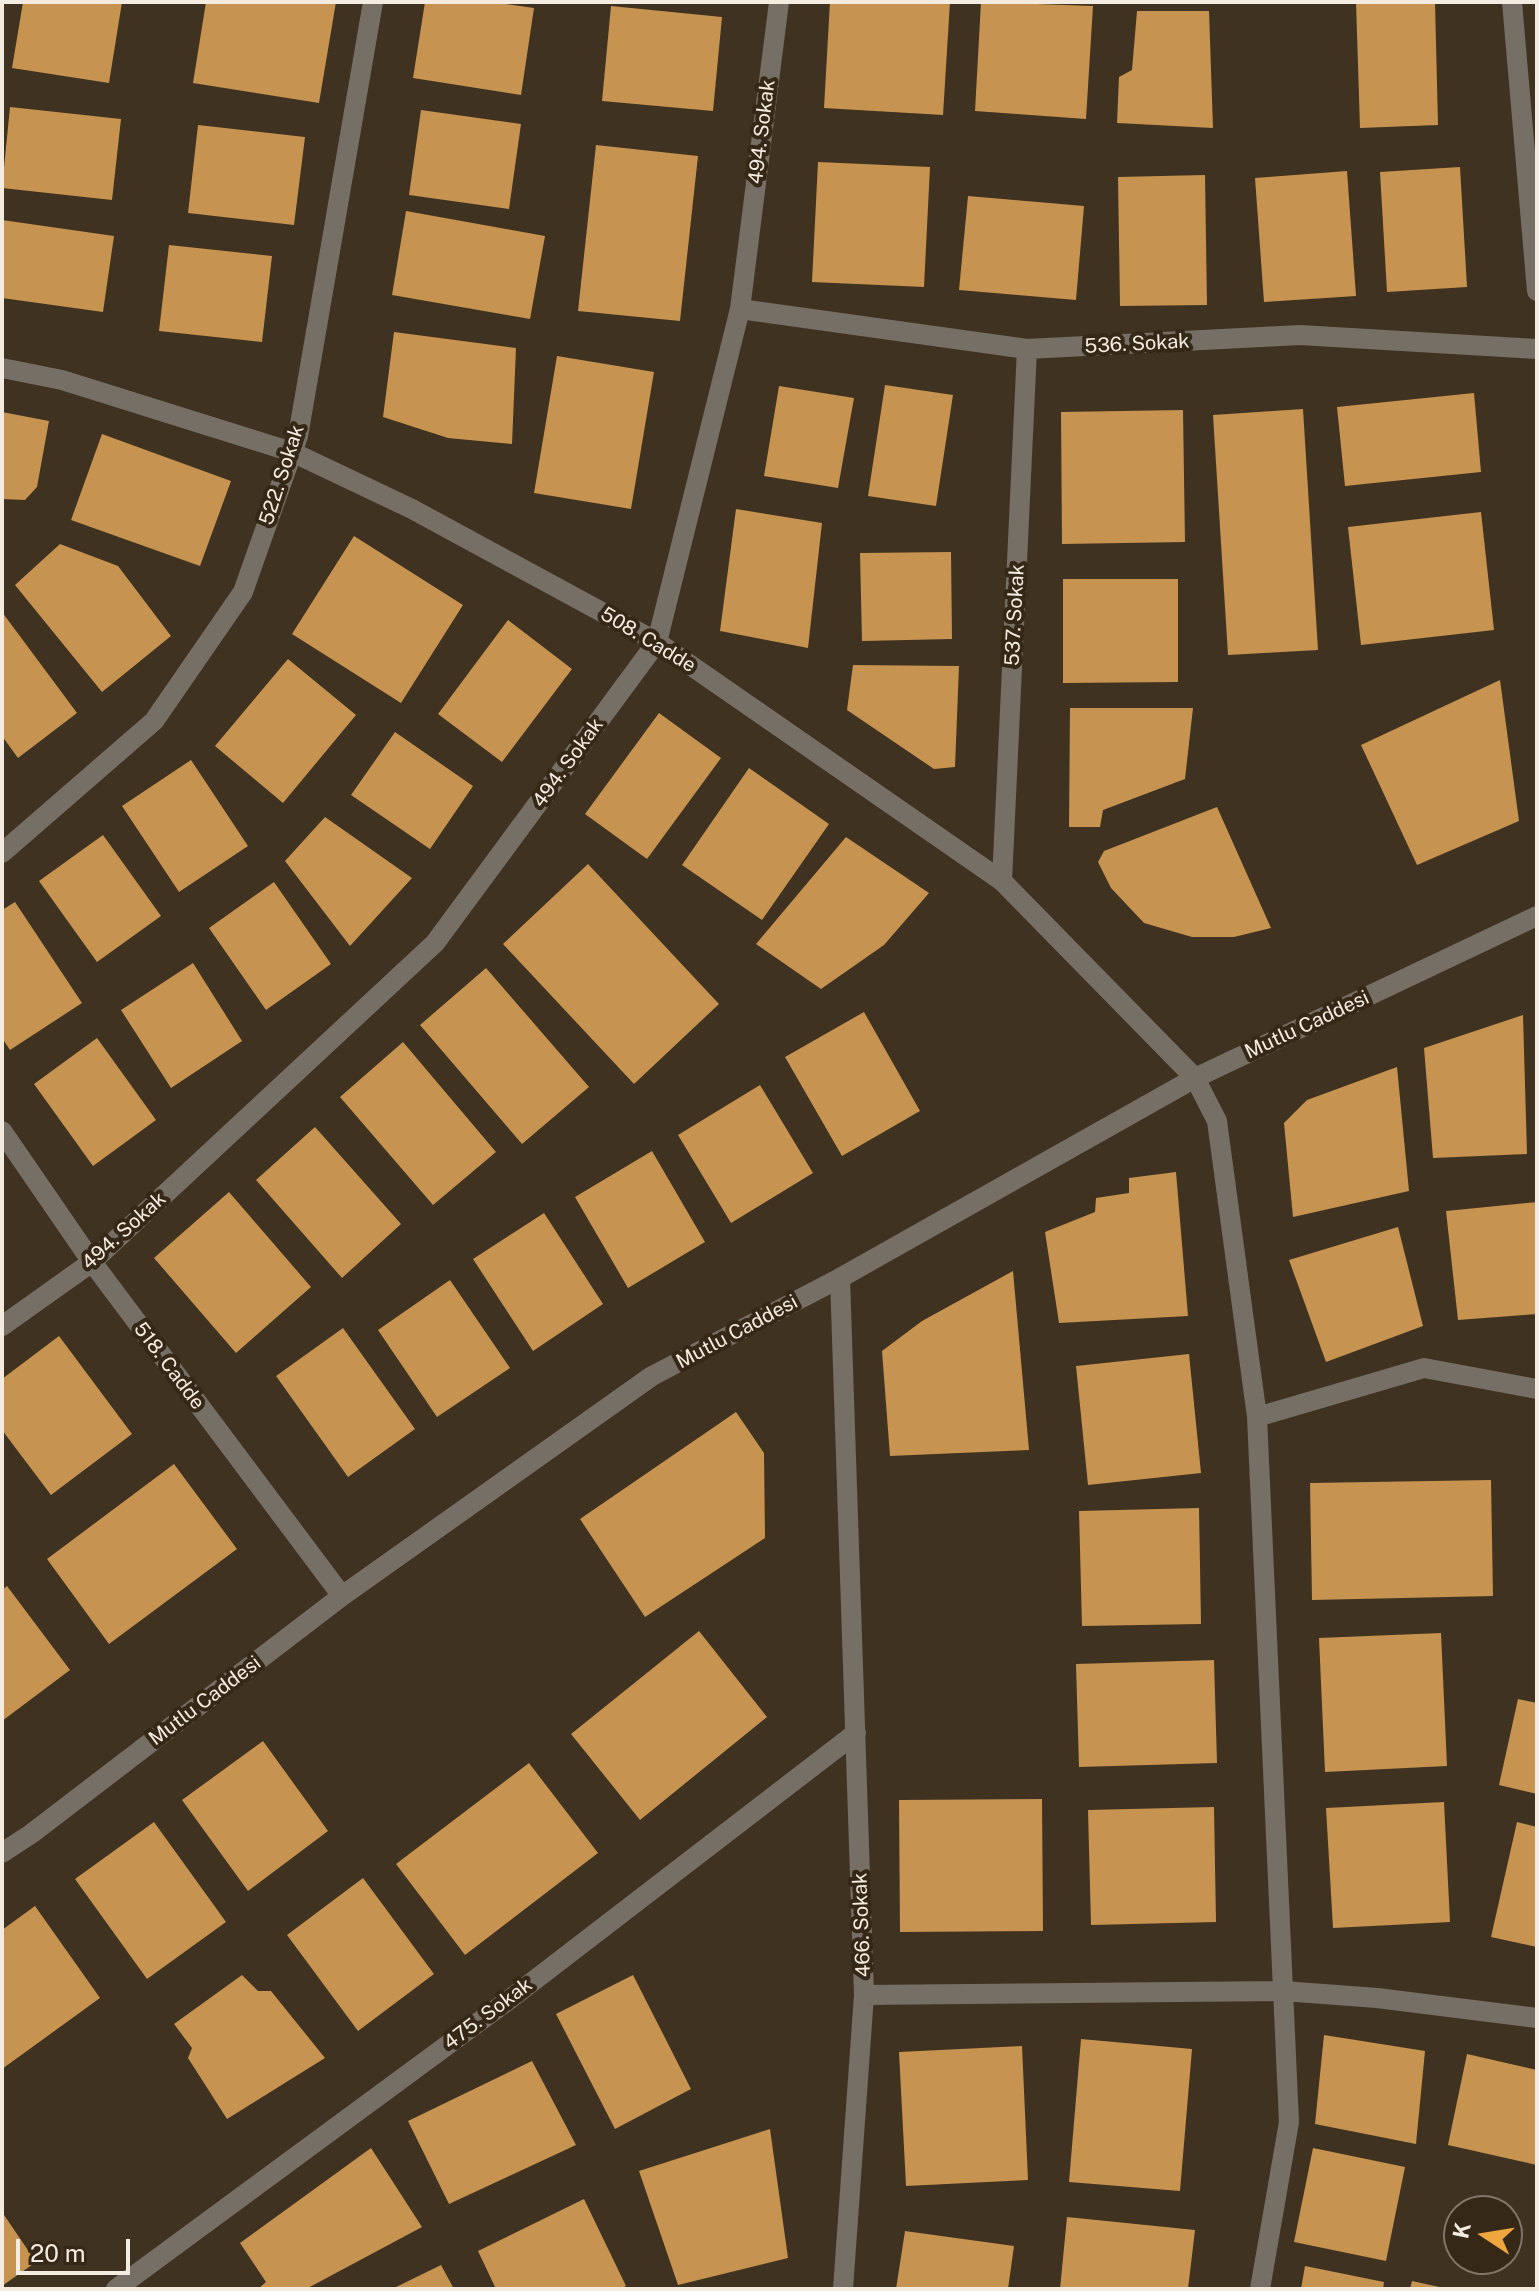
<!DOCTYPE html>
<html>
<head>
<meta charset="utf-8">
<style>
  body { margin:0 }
  #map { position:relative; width:1539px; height:2291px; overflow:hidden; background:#403220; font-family:"Public Sans",sans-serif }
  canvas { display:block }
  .frame { position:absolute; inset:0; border:4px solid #f5ece1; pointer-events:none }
  .north { position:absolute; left:1443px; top:2195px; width:80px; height:80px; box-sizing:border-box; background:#362817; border:2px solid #827668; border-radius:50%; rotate:282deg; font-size:22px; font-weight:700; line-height:32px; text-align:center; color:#f5ece1 }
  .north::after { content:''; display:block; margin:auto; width:28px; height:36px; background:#f0a63e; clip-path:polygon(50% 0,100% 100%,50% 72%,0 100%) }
  .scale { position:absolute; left:16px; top:2239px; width:114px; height:36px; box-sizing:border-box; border:4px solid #f5ece1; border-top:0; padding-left:10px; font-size:24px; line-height:28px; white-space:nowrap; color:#f5ece1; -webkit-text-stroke:6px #362817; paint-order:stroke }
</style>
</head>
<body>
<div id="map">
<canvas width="1539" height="2291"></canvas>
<div class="frame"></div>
<div class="north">K</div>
<div class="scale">20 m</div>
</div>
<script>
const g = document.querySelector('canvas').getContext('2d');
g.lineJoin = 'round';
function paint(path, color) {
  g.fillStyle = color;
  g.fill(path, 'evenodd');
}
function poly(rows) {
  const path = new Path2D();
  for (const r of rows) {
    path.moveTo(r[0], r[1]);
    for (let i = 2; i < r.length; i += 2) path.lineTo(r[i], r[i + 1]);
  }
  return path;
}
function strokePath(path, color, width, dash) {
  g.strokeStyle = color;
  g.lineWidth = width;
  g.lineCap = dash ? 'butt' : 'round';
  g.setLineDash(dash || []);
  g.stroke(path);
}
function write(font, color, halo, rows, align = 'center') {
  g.font = font + ' "Public Sans",sans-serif';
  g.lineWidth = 8;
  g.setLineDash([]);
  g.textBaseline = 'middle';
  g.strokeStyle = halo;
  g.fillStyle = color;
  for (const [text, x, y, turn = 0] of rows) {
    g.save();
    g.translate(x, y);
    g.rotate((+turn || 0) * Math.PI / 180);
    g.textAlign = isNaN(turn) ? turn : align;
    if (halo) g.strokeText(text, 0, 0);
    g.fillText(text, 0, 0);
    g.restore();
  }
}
paint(poly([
  [23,2,122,2,109,83,12,68],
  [206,2,336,2,319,103,193,83],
  [425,2,492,2,534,8,521,95,413,78],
  [830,2,950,2,943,115,824,108],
  [981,2,1093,6,1086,119,975,111],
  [1356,2,1435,2,1438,125,1360,128],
  [611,6,722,17,713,111,602,101],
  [1137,11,1209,11,1213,128,1117,123,1119,77,1132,70],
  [10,107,121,119,112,200,2,188],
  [421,110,521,124,509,209,409,195],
  [198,125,305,137,294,225,188,213],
  [596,145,698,156,680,321,578,311],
  [818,162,930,167,924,287,812,282],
  [1460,167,1467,287,1387,292,1380,172],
  [1347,171,1356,296,1264,302,1255,178],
  [1205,175,1207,305,1120,306,1118,177],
  [968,196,1084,206,1076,300,959,290],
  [406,211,545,236,530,319,392,295],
  [2,220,114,236,103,312,2,298],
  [169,245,272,256,262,342,159,331],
  [394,332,516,348,512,444,448,438,383,417],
  [557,356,654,372,631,509,534,493],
  [885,385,953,395,936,506,868,496],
  [779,386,854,398,838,488,764,476],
  [1474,393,1481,472,1345,486,1337,407],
  [1303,409,1318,650,1228,655,1213,415],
  [1183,410,1185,542,1062,544,1061,412],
  [2,412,49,421,37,487,25,500,2,499],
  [102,434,231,481,200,566,71,520],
  [736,509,822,523,808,648,720,631],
  [1481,512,1494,630,1361,645,1348,527],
  [354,536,463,605,401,703,292,634],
  [60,544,118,566,171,636,102,692,15,585],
  [951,552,952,639,862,641,860,553],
  [1063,579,1178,579,1178,682,1063,683],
  [2,612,77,713,18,758,2,736],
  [508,620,572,669,502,762,438,714],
  [288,659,356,715,283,803,215,746],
  [853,665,959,666,955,767,934,769,847,710],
  [1500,680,1519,821,1417,865,1361,745],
  [1070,708,1193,708,1185,779,1103,810,1100,827,1069,827],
  [659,713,721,758,647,859,585,814],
  [395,732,473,786,430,849,351,795],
  [191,760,248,846,179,892,122,806],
  [749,768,829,824,762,920,682,865],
  [1217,807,1271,928,1234,937,1192,937,1144,923,1111,888,1098,862,1104,851],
  [325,817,412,878,350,946,285,861],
  [103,835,161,916,97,962,39,881],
  [846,837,929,893,884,945,821,989,756,944],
  [588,864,719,1004,634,1084,503,944],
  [274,882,331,964,266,1010,209,928],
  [15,902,82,1003,10,1050,2,1038,2,910],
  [193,963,242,1041,171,1088,121,1010],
  [486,968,589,1087,522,1144,420,1025],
  [864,1012,920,1111,842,1156,785,1057],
  [1523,1015,1527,1154,1433,1158,1424,1048],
  [97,1038,156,1120,93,1166,34,1084],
  [403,1042,496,1152,433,1205,340,1097],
  [1397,1067,1409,1191,1293,1217,1284,1123,1307,1100],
  [760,1085,813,1173,731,1223,678,1135],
  [315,1127,401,1224,342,1278,256,1180],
  [652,1151,705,1242,628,1288,575,1197],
  [1176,1172,1188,1316,1059,1323,1045,1232,1095,1212,1096,1198,1129,1193,1129,1178],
  [229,1192,311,1287,236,1353,154,1258],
  [1537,1202,1537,1314,1458,1320,1446,1211],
  [544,1213,603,1304,533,1351,473,1259],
  [1398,1227,1423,1326,1326,1362,1289,1260],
  [1013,1271,1029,1450,890,1456,882,1351,922,1321],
  [450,1280,510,1368,437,1417,378,1330],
  [343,1328,415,1429,348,1477,276,1376],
  [59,1336,132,1434,51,1495,2,1430,2,1379],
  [1189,1354,1201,1473,1088,1485,1076,1366],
  [736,1412,764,1453,765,1538,645,1617,580,1519],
  [174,1464,237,1549,109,1644,47,1559],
  [1491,1480,1493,1596,1312,1600,1310,1483],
  [1199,1508,1201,1624,1082,1626,1079,1511],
  [7,1586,70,1670,2,1721,2,1590],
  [699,1631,767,1717,640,1820,571,1734],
  [1441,1633,1447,1766,1325,1772,1319,1638],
  [1214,1660,1217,1763,1079,1767,1076,1664],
  [1518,1699,1537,1703,1537,1794,1499,1785],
  [263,1741,328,1831,248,1891,182,1800],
  [529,1763,598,1853,465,1955,396,1864],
  [1042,1799,1043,1931,900,1932,899,1800],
  [1444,1802,1450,1922,1333,1928,1326,1808],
  [1214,1807,1216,1922,1091,1925,1088,1810],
  [154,1822,226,1922,147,1979,75,1879],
  [1517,1822,1537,1827,1537,1947,1491,1937],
  [363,1878,434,1974,358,2031,287,1935],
  [35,1906,100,1998,2,2069,2,1930],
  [242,1975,258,1991,271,1991,325,2058,227,2119,188,2058,192,2048,174,2024],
  [633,1975,691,2089,615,2129,556,2014],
  [1324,2035,1425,2051,1416,2144,1315,2124],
  [1081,2039,1192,2049,1180,2191,1069,2182],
  [1022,2046,1028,2180,906,2186,899,2052],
  [1467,2054,1537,2070,1537,2165,1448,2145],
  [532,2061,576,2145,449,2204,408,2121],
  [770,2129,788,2258,678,2285,639,2171],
  [371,2148,422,2227,306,2289,258,2289,266,2282,240,2243],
  [1313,2148,1405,2167,1386,2261,1294,2242],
  [584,2199,626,2286,620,2289,496,2289,478,2251],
  [2,2212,36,2262,2,2286],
  [1067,2217,1195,2230,1188,2289,1060,2289],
  [905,2231,1014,2246,1008,2289,896,2289],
  [441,2265,454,2289,392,2289],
  [1305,2266,1384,2282,1383,2289,1301,2289],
  [1412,2281,1444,2288,1444,2289,1410,2289]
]), '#c69350');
strokePath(poly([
  [1512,2,1537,291],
  [740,309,1027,349,1300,335,1537,349],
  [2,853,154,721,243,592,298,436,373,2],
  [1002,881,1027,349],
  [1195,1078,1217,1121,1257,1417,1289,2122,1260,2289],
  [840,1278,864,1995,1283,1991,1377,1998,1537,2018],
  [2,1326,92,1262,435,943,657,642,740,309,779,2],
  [1257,1417,1424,1368,1537,1389],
  [116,2289,510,1999,856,1733],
  [843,2289,864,1995]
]), '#766f66', 20);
strokePath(poly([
  [2,368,62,380,292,452,412,509,657,642,1002,881,1195,1078],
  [2,1131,92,1262,342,1596],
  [2,1853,31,1834,342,1596,652,1376,840,1278,1195,1078,1537,916]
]), '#766f66', 20);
write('20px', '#f5ece1', '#362817', [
  ["494. Sokak",762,132,-83],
  ["536. Sokak",1137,344,-3],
  ["522. Sokak",282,475,-72],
  ["537. Sokak",1015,615,-87],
  ["508. Cadde",648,640,31],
  ["494. Sokak",568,763,-54],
  ["Mutlu Caddesi",1307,1025,-25],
  ["494. Sokak",124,1231,-42],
  ["Mutlu Caddesi",737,1332,-28],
  ["518. Cadde",169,1366,53],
  ["Mutlu Caddesi",205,1701,-37],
  ["466. Sokak",862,1925,-92],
  ["475. Sokak",488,2014,-37]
]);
</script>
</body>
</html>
